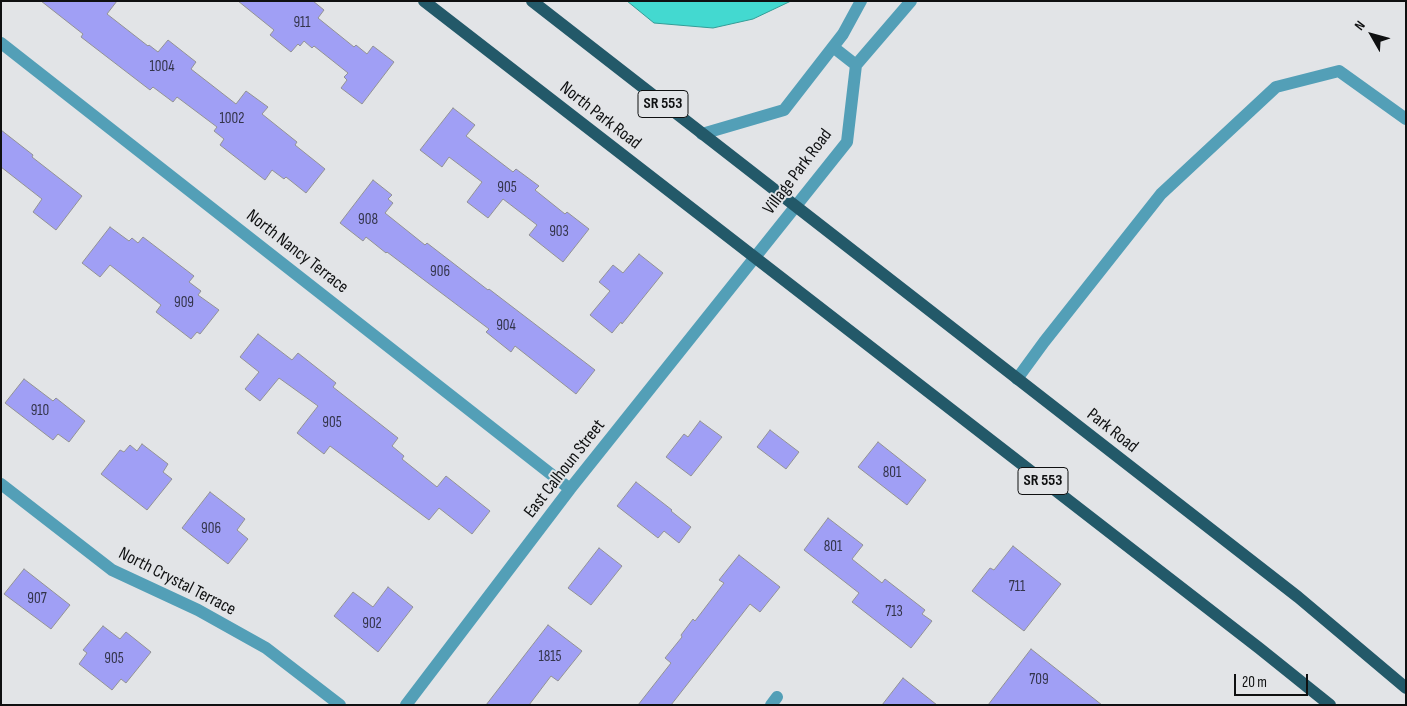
<!DOCTYPE html>
<html>
<head>
<meta charset="utf-8">
<style>
  body { margin:0 }
  #map { position:relative; width:1407px; height:706px; overflow:hidden; background:#e2e4e7; font-family:"Sofia Sans Condensed",sans-serif }
  canvas { display:block }
  .frame { position:absolute; inset:0; border:2px solid #0f1011; pointer-events:none }
  .north { position:absolute; left:1347px; top:10px; width:50px; height:50px; -webkit-text-stroke:4px #e2e4e7; paint-order:stroke; rotate:308deg; font-size:14px; font-weight:700; line-height:20px; text-align:center; color:#0f1011 }
  .north::after { content:''; display:block; margin:auto; width:18px; height:22px; background:#0f1011; clip-path:polygon(50% 0,100% 100%,50% 72%,0 100%) }
  .scale { position:absolute; left:1234px; top:674px; width:74px; height:22px; box-sizing:border-box; border:2px solid #0f1011; border-top:0; padding-left:6px; font-size:15px; line-height:18px; white-space:nowrap; color:#0f1011; -webkit-text-stroke:4px #e2e4e7; paint-order:stroke }
</style>
</head>
<body>
<div id="map">
<canvas width="1407" height="706"></canvas>
<div class="frame"></div>
<div class="north">N</div>
<div class="scale">20 m</div>
</div>
<script>
const g = document.querySelector('canvas').getContext('2d');
g.lineJoin = 'round';
function paint(path, color) {
  g.fillStyle = color;
  g.fill(path, 'evenodd');
}
function poly(rows) {
  const path = new Path2D();
  for (const r of rows) {
    path.moveTo(r[0], r[1]);
    for (let i = 2; i < r.length; i += 2) path.lineTo(r[i], r[i + 1]);
  }
  return path;
}
function strokePath(path, color, width, dash) {
  g.strokeStyle = color;
  g.lineWidth = width;
  g.lineCap = dash ? 'butt' : 'round';
  g.setLineDash(dash || []);
  g.stroke(path);
}
function write(font, color, halo, rows, align = 'center') {
  g.font = font + ' "Sofia Sans Condensed",sans-serif';
  g.lineWidth = 4;
  g.setLineDash([]);
  g.textBaseline = 'middle';
  g.strokeStyle = halo;
  g.fillStyle = color;
  for (const [text, x, y, turn = 0] of rows) {
    g.save();
    g.translate(x, y);
    g.rotate((+turn || 0) * Math.PI / 180);
    g.textAlign = isNaN(turn) ? turn : align;
    if (halo) g.strokeText(text, 0, 0);
    g.fillText(text, 0, 0);
    g.restore();
  }
}
const water = poly([
  [627,1,791,1,753,19,713,28,654,23,627,1]
]);
paint(water, '#43d9d0');
strokePath(water, '#339d97', 1);
const building = poly([
  [41,1,117,1,107,14,148,46,149,45,158,52,168,40,196,62,191,69,236,104,246,91,268,107,262,114,297,142,295,145,325,169,306,193,286,177,284,179,272,170,265,180,220,145,224,139,214,131,217,127,177,97,173,102,153,87,150,90,81,37,83,34,41,1],
  [238,1,313,1,324,10,318,18,354,47,356,45,367,54,373,46,394,62,362,104,341,88,347,80,344,77,348,73,314,46,312,48,304,41,300,46,298,44,291,52,270,35,274,30,238,1],
  [453,108,475,125,466,136,513,172,516,169,539,186,535,190,565,214,567,212,589,229,563,262,529,235,537,225,503,199,488,218,467,202,482,182,449,157,442,167,420,150,453,108],
  [1,130,33,155,32,157,82,196,56,230,33,212,42,199,1,167,1,130],
  [373,180,392,195,388,199,393,203,385,213,425,245,427,243,488,290,489,289,595,370,576,394,515,346,511,352,486,332,489,329,387,252,386,253,366,237,363,241,340,223,373,180],
  [110,227,129,241,132,238,138,243,143,237,194,276,189,282,201,291,198,295,219,310,200,334,197,332,191,339,156,312,161,305,110,265,100,277,82,263,110,227],
  [639,254,663,273,622,324,621,322,612,333,590,315,610,291,599,282,613,265,623,273,639,254],
  [258,334,292,360,298,353,336,383,333,387,398,438,392,446,404,456,402,459,437,487,446,476,490,511,472,534,439,508,429,520,330,446,324,454,297,433,318,406,279,378,260,401,245,389,259,372,240,357,258,334],
  [24,379,53,401,56,398,85,421,69,442,58,434,53,440,5,403,24,379],
  [700,421,722,437,691,476,666,457,684,434,688,437,700,421],
  [770,430,799,452,786,469,757,447,770,430],
  [878,442,926,480,907,505,858,467,878,442],
  [142,444,168,464,163,472,172,479,147,510,101,474,120,450,124,452,130,445,137,451,142,444],
  [636,482,672,510,671,511,691,527,679,543,664,531,658,538,617,506,636,482],
  [210,492,245,519,237,530,248,539,228,564,182,528,210,492],
  [828,518,863,545,852,559,882,583,885,579,925,610,922,614,932,621,911,648,852,602,859,593,804,550,828,518],
  [1013,546,1061,584,1024,631,972,591,990,568,994,570,1013,546],
  [599,548,622,566,591,605,568,588,599,548],
  [739,555,780,587,760,612,750,604,671,705,638,705,671,663,665,658,682,637,681,635,693,619,695,621,724,583,719,580,739,555],
  [24,569,70,605,51,629,4,594,24,569],
  [388,587,413,607,378,652,334,616,353,592,373,607,388,587],
  [548,625,582,651,558,681,551,676,529,705,486,705,548,625],
  [103,626,120,639,126,632,151,652,126,683,121,679,112,690,79,664,87,653,83,650,103,626],
  [1031,649,1102,705,988,705,1031,649],
  [903,678,937,705,882,705,903,678]
]);
paint(building, '#a09ff5');
strokePath(building, '#929295', 1);
strokePath(poly([
  [1,43,570,489],
  [833,47,856,65],
  [702,134,784,110,843,34,861,1],
  [1017,379,1044,342,1161,194,1276,87,1339,71,1406,119],
  [1,484,112,570,198,610,266,648,340,705],
  [406,705,570,489,847,142,856,65,911,1],
  [771,705,777,697]
]), '#539fb7', 12);
strokePath(poly([
  [424,1,1259,648,1330,705],
  [532,1,1298,597,1406,688]
]), '#235969', 12);
write('15px', '#33344a', null, [
  ["911",302,23],
  ["1004",162,67],
  ["1002",232,119],
  ["905",507,188],
  ["908",368,220],
  ["903",559,232],
  ["906",440,272],
  ["909",184,303],
  ["904",506,326],
  ["910",40,411],
  ["905",332,423],
  ["801",892,473],
  ["906",211,529],
  ["801",833,547],
  ["711",1017,587],
  ["907",37,599],
  ["713",894,612],
  ["902",372,624],
  ["1815",550,657],
  ["905",114,659],
  ["709",1039,680]
]);
for (const [x, y, w] of [
  [663,104,50],
  [1043,481,50]
]) {
  const box = new Path2D();
  box.roundRect(x - w / 2, y - 13.5, w, 27, 4);
  g.fillStyle = '#e2e4e7';
  g.fill(box);
  strokePath(box, '#0f1011', 1);
}
write('bold 16px', '#0f1011', null, [
  ["SR 553",663,104],
  ["SR 553",1043,481]
]);
write('18px', '#0f1011', '#e2e4e7', [
  ["North Park Road",600,116,38],
  ["Village Park Road",798,172,-53],
  ["North Nancy Terrace",297,252,38],
  ["Park Road",1112,431,38],
  ["East Calhoun Street",565,469,-52],
  ["North Crystal Terrace",177,582,27]
]);
</script>
</body>
</html>
